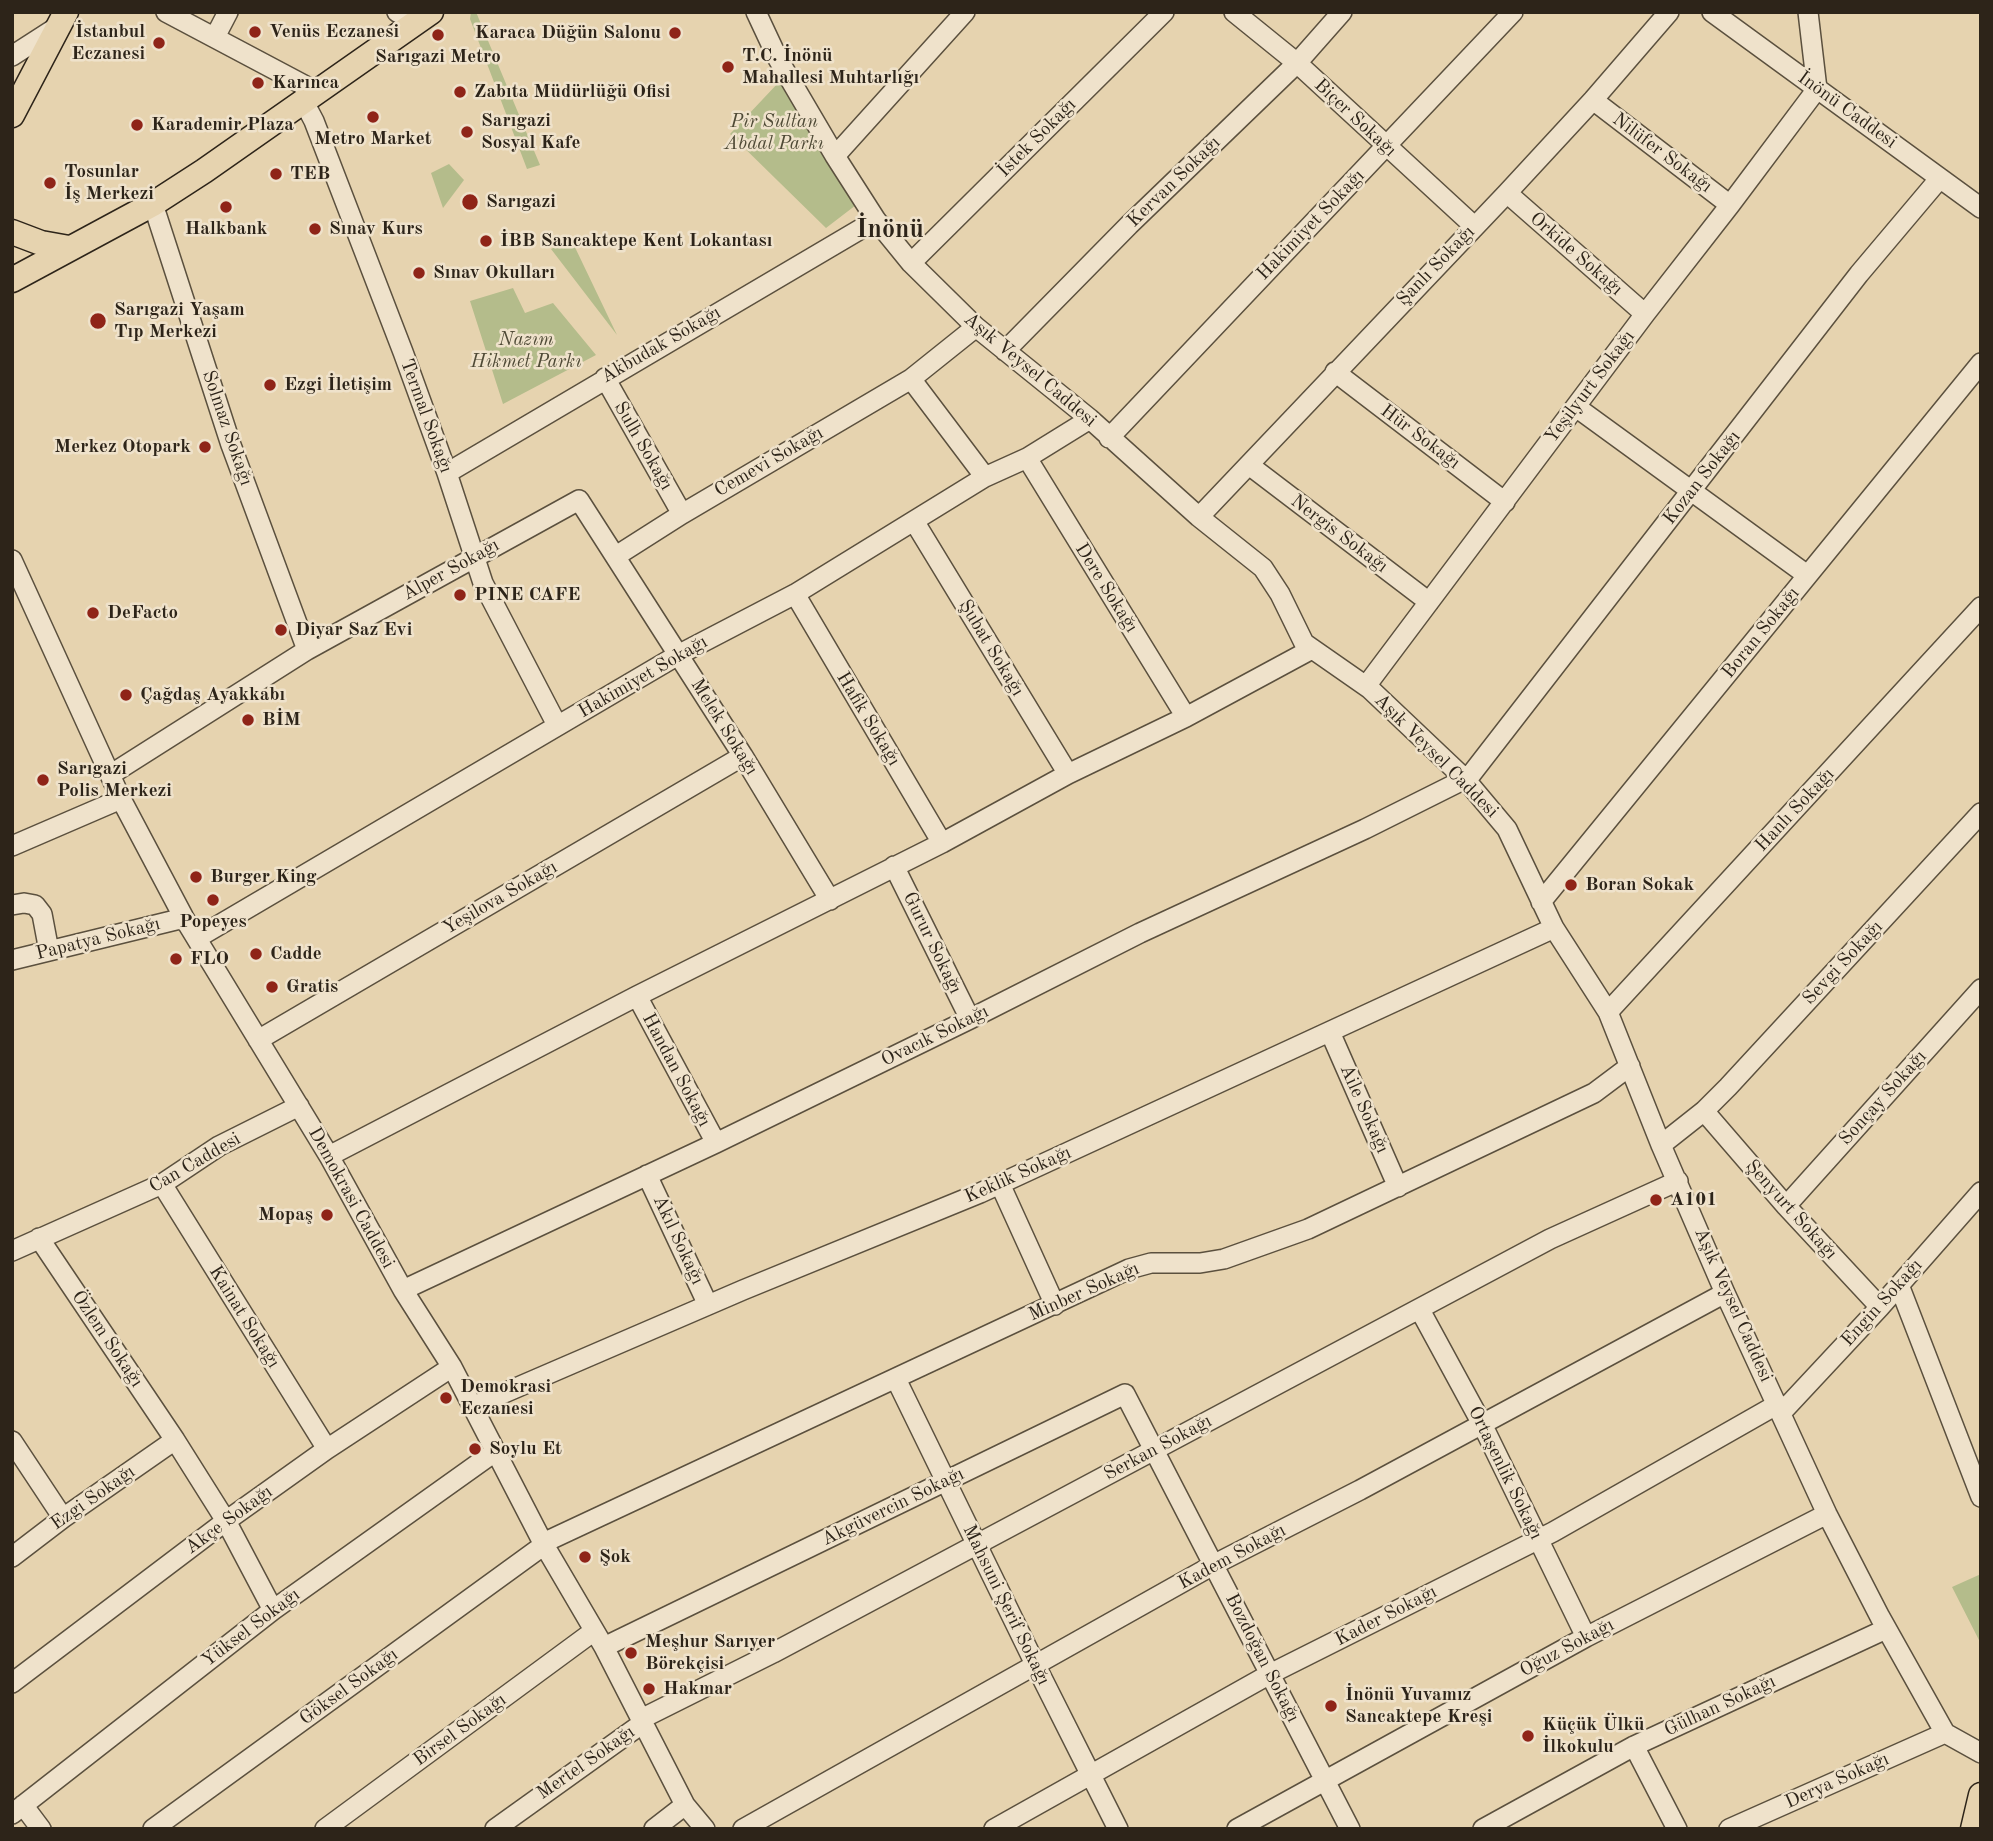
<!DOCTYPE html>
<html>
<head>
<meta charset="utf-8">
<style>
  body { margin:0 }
  #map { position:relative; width:1993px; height:1841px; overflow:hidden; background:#e6d3af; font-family:"Old Standard TT",serif }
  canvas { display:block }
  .frame { position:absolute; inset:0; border:14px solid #2d2419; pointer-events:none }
</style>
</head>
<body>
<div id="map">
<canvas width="1993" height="1841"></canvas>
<div class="frame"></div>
</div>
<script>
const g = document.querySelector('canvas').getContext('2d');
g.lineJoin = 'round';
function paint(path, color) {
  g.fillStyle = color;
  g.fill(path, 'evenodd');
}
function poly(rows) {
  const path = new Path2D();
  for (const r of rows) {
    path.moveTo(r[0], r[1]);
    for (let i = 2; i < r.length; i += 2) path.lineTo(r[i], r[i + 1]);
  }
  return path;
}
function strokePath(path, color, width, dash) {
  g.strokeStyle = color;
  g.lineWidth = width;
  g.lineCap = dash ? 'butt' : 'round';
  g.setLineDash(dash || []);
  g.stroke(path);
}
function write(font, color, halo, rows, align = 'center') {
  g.font = font + ' "Old Standard TT",serif';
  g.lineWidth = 5;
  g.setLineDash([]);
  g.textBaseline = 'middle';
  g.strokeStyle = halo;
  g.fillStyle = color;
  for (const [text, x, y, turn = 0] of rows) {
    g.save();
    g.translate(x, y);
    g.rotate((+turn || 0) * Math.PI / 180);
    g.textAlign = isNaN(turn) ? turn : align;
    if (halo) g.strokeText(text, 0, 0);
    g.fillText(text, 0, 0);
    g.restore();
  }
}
paint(poly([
  [471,12,476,12,540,165,527,169,470,19],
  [779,82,856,205,826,228,730,134],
  [449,164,464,180,443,208,431,173],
  [571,239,617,335,551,249],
  [513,288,525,313,553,303,596,355,503,404,470,301],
  [1981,1574,1981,1644,1952,1587]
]), '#b4bc8b');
const minor = poly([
  [166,12,317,92],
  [397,12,417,23],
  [756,12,778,59,835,156,876,220,911,263,976,327,1090,419,1199,517,1263,568,1280,594,1304,643,1370,689,1465,779,1507,829,1554,928,1608,1012,1661,1145,1725,1293,1827,1514,1880,1617,1945,1733,1981,1753],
  [1234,12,1297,63,1474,226],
  [1712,12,1981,208],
  [215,37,228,12],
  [12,56,57,27],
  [1593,100,1730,205],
  [304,102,314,121,403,352,447,473,483,583,557,725],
  [835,156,965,12],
  [1507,193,1645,314],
  [153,204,231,445,307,650],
  [911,263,1164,12],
  [1005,351,1129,225,1297,63,1342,12],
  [1335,372,1505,502],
  [605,378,682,514],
  [911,379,985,477],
  [1576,407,1807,575],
  [1109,438,1513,12],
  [1027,458,1186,717],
  [1249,465,1429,602],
  [447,473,876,220],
  [1199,517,1507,193,1593,100,1669,12],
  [914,521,1068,774],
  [616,556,682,514,911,379,976,327],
  [12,560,121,799,184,918,329,1156,403,1290,452,1367,543,1543,604,1647,685,1805,705,1829],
  [795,594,942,843],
  [1366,686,1645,314,1730,205,1817,89,1808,12],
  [110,775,307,650,579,500,743,756,830,900],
  [1466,781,1859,274,1940,178],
  [12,846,121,799],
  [894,866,970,1019],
  [1541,902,1981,363],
  [12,905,24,903,35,905,42,914,49,951],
  [197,938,678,655,795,594,985,477,1027,458,1090,419],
  [12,960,184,918],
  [637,996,716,1143],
  [1608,1012,1981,607],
  [1330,1032,1398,1187],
  [258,1040,743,756],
  [1704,1111,1786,1206,1880,1307],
  [1661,1145,1704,1111,1728,1087,1981,813],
  [329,1156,637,996,942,843,1068,774,1186,717,1312,649],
  [647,1175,708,1305],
  [162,1184,327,1449],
  [1000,1184,1055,1305],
  [1786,1206,1981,989],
  [39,1238,175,1440,226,1521,273,1610],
  [12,1251,162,1184,219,1146,299,1106],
  [1899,1285,1981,1497],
  [403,1290,716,1143,970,1019,1140,933,1365,829,1465,779],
  [1420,1310,1482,1424,1586,1637],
  [896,1379,1036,1666,1118,1829],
  [474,1406,743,1290,980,1193,1554,928],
  [1782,1412,1880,1307,1981,1192],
  [12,1441,63,1518],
  [543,1543,1129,1269,1151,1263,1200,1263,1224,1259,1308,1229,1594,1093,1630,1066],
  [12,1557,63,1518,175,1440],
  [604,1647,1125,1394,1350,1829],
  [12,1683,226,1521,327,1449,452,1367],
  [641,1719,773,1653,1550,1239,1678,1181],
  [1634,1746,1677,1829],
  [23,1805,41,1829],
  [12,1814,273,1610,496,1451],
  [153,1829,544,1545],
  [325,1829,594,1631],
  [495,1829,643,1723],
  [654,1829,685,1805],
  [743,1829,1215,1564,1360,1490,1725,1293],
  [994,1829,1270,1674,1553,1532,1778,1404],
  [1237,1829,1586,1637,1827,1514],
  [1483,1829,1634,1746,1886,1629],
  [1729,1829,1945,1733]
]);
const major = poly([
  [12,115,66,12],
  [12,232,41,243,69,248],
  [12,280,153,204,204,171,431,12],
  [1973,1829,1981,1795]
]);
strokePath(minor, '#5b503e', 22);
strokePath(major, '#2d2419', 27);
strokePath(minor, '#efe2cb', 19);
strokePath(major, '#e6d3af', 24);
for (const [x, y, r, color] of [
  [255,32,7,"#8f2418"],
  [675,33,7,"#8f2418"],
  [438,35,7,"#8f2418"],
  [159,43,7,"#8f2418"],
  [728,67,7,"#8f2418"],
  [258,83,7,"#8f2418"],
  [460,92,7,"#8f2418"],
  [373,117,7,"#8f2418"],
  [137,125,7,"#8f2418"],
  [467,132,7,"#8f2418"],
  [276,174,7,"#8f2418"],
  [50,183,7,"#8f2418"],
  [470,202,9,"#8f2418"],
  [226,207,7,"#8f2418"],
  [315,229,7,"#8f2418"],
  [486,241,7,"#8f2418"],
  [419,273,7,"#8f2418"],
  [98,321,9,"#8f2418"],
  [270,385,7,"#8f2418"],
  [205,447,7,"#8f2418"],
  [460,595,7,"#8f2418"],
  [93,613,7,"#8f2418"],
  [281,630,7,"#8f2418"],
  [126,695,7,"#8f2418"],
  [248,720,7,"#8f2418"],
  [43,780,7,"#8f2418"],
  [196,877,7,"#8f2418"],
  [1571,885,7,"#8f2418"],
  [213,900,7,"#8f2418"],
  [256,954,7,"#8f2418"],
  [176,959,7,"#8f2418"],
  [272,987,7,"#8f2418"],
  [1656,1200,7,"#8f2418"],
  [327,1215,7,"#8f2418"],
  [446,1398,7,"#8f2418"],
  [475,1449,7,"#8f2418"],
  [585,1557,7,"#8f2418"],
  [631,1653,7,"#8f2418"],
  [649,1689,7,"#8f2418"],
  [1331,1706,7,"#8f2418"],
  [1528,1736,7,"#8f2418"]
]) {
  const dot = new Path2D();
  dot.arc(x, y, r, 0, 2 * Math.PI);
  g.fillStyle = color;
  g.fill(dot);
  strokePath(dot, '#efe2cb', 2.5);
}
write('bold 19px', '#2d2419', '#efe2cb', [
  ["İstanbul",145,32,"right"],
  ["Eczanesi",145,54,"right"],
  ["Venüs Eczanesi",269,32],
  ["Karaca Düğün Salonu",661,33,"right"],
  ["T.C. İnönü",742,56],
  ["Mahallesi Muhtarlığı",742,78],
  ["Sarıgazi Metro",438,57,"center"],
  ["Karınca",272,83],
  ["Zabıta Müdürlüğü Ofisi",474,92],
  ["Sarıgazi",481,121],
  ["Sosyal Kafe",481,143],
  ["Karademir Plaza",151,125],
  ["Metro Market",373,139,"center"],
  ["Tosunlar",64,172],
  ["İş Merkezi",64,194],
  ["TEB",290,174],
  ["Sarıgazi",486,202],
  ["Halkbank",226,229,"center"],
  ["Sınav Kurs",329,229],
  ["İBB Sancaktepe Kent Lokantası",500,241],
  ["Sınav Okulları",433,273],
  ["Sarıgazi Yaşam",114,310],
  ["Tıp Merkezi",114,332],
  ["Ezgi İletişim",284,385],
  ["Merkez Otopark",191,447,"right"],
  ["PINE CAFE",474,595],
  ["DeFacto",107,613],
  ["Diyar Saz Evi",295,630],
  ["Çağdaş Ayakkabı",140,695],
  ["BİM",262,720],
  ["Sarıgazi",57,769],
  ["Polis Merkezi",57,791],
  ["Burger King",210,877],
  ["Boran Sokak",1585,885],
  ["Popeyes",213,922,"center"],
  ["Cadde",270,954],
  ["FLO",190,959],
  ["Gratis",286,987],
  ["A101",1670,1200],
  ["Mopaş",313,1215,"right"],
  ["Demokrasi",460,1387],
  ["Eczanesi",460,1409],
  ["Soylu Et",489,1449],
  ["Şok",599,1557],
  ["Meşhur Sarıyer",645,1642],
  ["Börekçisi",645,1664],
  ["Hakmar",663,1689],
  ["İnönü Yuvamız",1345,1695],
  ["Sancaktepe Kreşi",1345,1717],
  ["Küçük Ülkü",1542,1725],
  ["İlkokulu",1542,1747]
], 'left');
write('19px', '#2d2419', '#efe2cb', [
  ["İnönü Caddesi",1847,110,36],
  ["Biçer Sokağı",1355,118,43],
  ["İstek Sokağı",1037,138,-45],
  ["Nilüfer Sokağı",1662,153,37],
  ["Kervan Sokağı",1174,182,-44],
  ["Hakimiyet Sokağı",1311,225,-46],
  ["Orkide Sokağı",1576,254,41],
  ["Şanlı Sokağı",1436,266,-46],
  ["Akbudak Sokağı",661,345,-30],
  ["Aşık Veysel Caddesi",1030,370,40],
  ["Yeşilyurt Sokağı",1590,387,-53],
  ["Termal Sokağı",426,416,70],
  ["Solmaz Sokağı",227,428,71],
  ["Hür Sokağı",1420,437,37],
  ["Sulh Sokağı",643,446,60],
  ["Cemevi Sokağı",769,462,-30],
  ["Kozan Sokağı",1702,478,-52],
  ["Nergis Sokağı",1339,534,37],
  ["Alper Sokağı",451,570,-29],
  ["Dere Sokağı",1106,588,58],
  ["Boran Sokağı",1761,633,-51],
  ["Şubat Sokağı",991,648,59],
  ["Hakimiyet Sokağı",643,677,-30],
  ["Hafik Sokağı",868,719,59],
  ["Melek Sokağı",724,727,58],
  ["Aşık Veysel Caddesi",1436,756,45],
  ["Hanlı Sokağı",1795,810,-47],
  ["Yeşilova Sokağı",500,898,-30],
  ["Papatya Sokağı",98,939,-14],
  ["Gurur Sokağı",932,943,64],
  ["Sevgi Sokağı",1843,963,-47],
  ["Ovacık Sokağı",935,1036,-26],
  ["Handan Sokağı",676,1070,62],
  ["Sonçay Sokağı",1883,1098,-48],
  ["Aile Sokağı",1364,1109,66],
  ["Can Caddesi",195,1163,-30],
  ["Keklik Sokağı",1018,1175,-24],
  ["Demokrasi Caddesi",351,1198,61],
  ["Şenyurt Sokağı",1791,1210,48],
  ["Akıl Sokağı",678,1240,65],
  ["Minber Sokağı",1084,1292,-24],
  ["Engin Sokağı",1882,1303,-48],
  ["Aşık Veysel Caddesi",1733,1305,66],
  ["Kainat Sokağı",244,1317,58],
  ["Özlem Sokağı",107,1339,56],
  ["Serkan Sokağı",1158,1448,-28],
  ["Ortaşenlik Sokağı",1505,1473,64],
  ["Ezgi Sokağı",93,1498,-35],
  ["Akgüvercin Sokağı",893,1507,-26],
  ["Akçe Sokağı",229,1520,-36],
  ["Kadem Sokağı",1232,1557,-28],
  ["Mahsuni Şerif Sokağı",1006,1605,64],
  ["Kader Sokağı",1386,1616,-27],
  ["Yüksel Sokağı",251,1628,-37],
  ["Oğuz Sokağı",1567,1648,-28],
  ["Bozdoğan Sokağı",1262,1658,63],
  ["Göksel Sokağı",349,1687,-36],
  ["Gülhan Sokağı",1720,1706,-25],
  ["Birsel Sokağı",460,1730,-36],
  ["Mertel Sokağı",586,1763,-35],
  ["Derya Sokağı",1837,1781,-24]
]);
write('italic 19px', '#4f4a36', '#efe2cb', [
  ["Pir Sultan",774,122],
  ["Abdal Parkı",774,144],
  ["Nazım",526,340],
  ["Hikmet Parkı",526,362]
]);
write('bold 26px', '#2d2419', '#efe2cb', [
  ["İnönü",890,230]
]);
</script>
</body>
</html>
